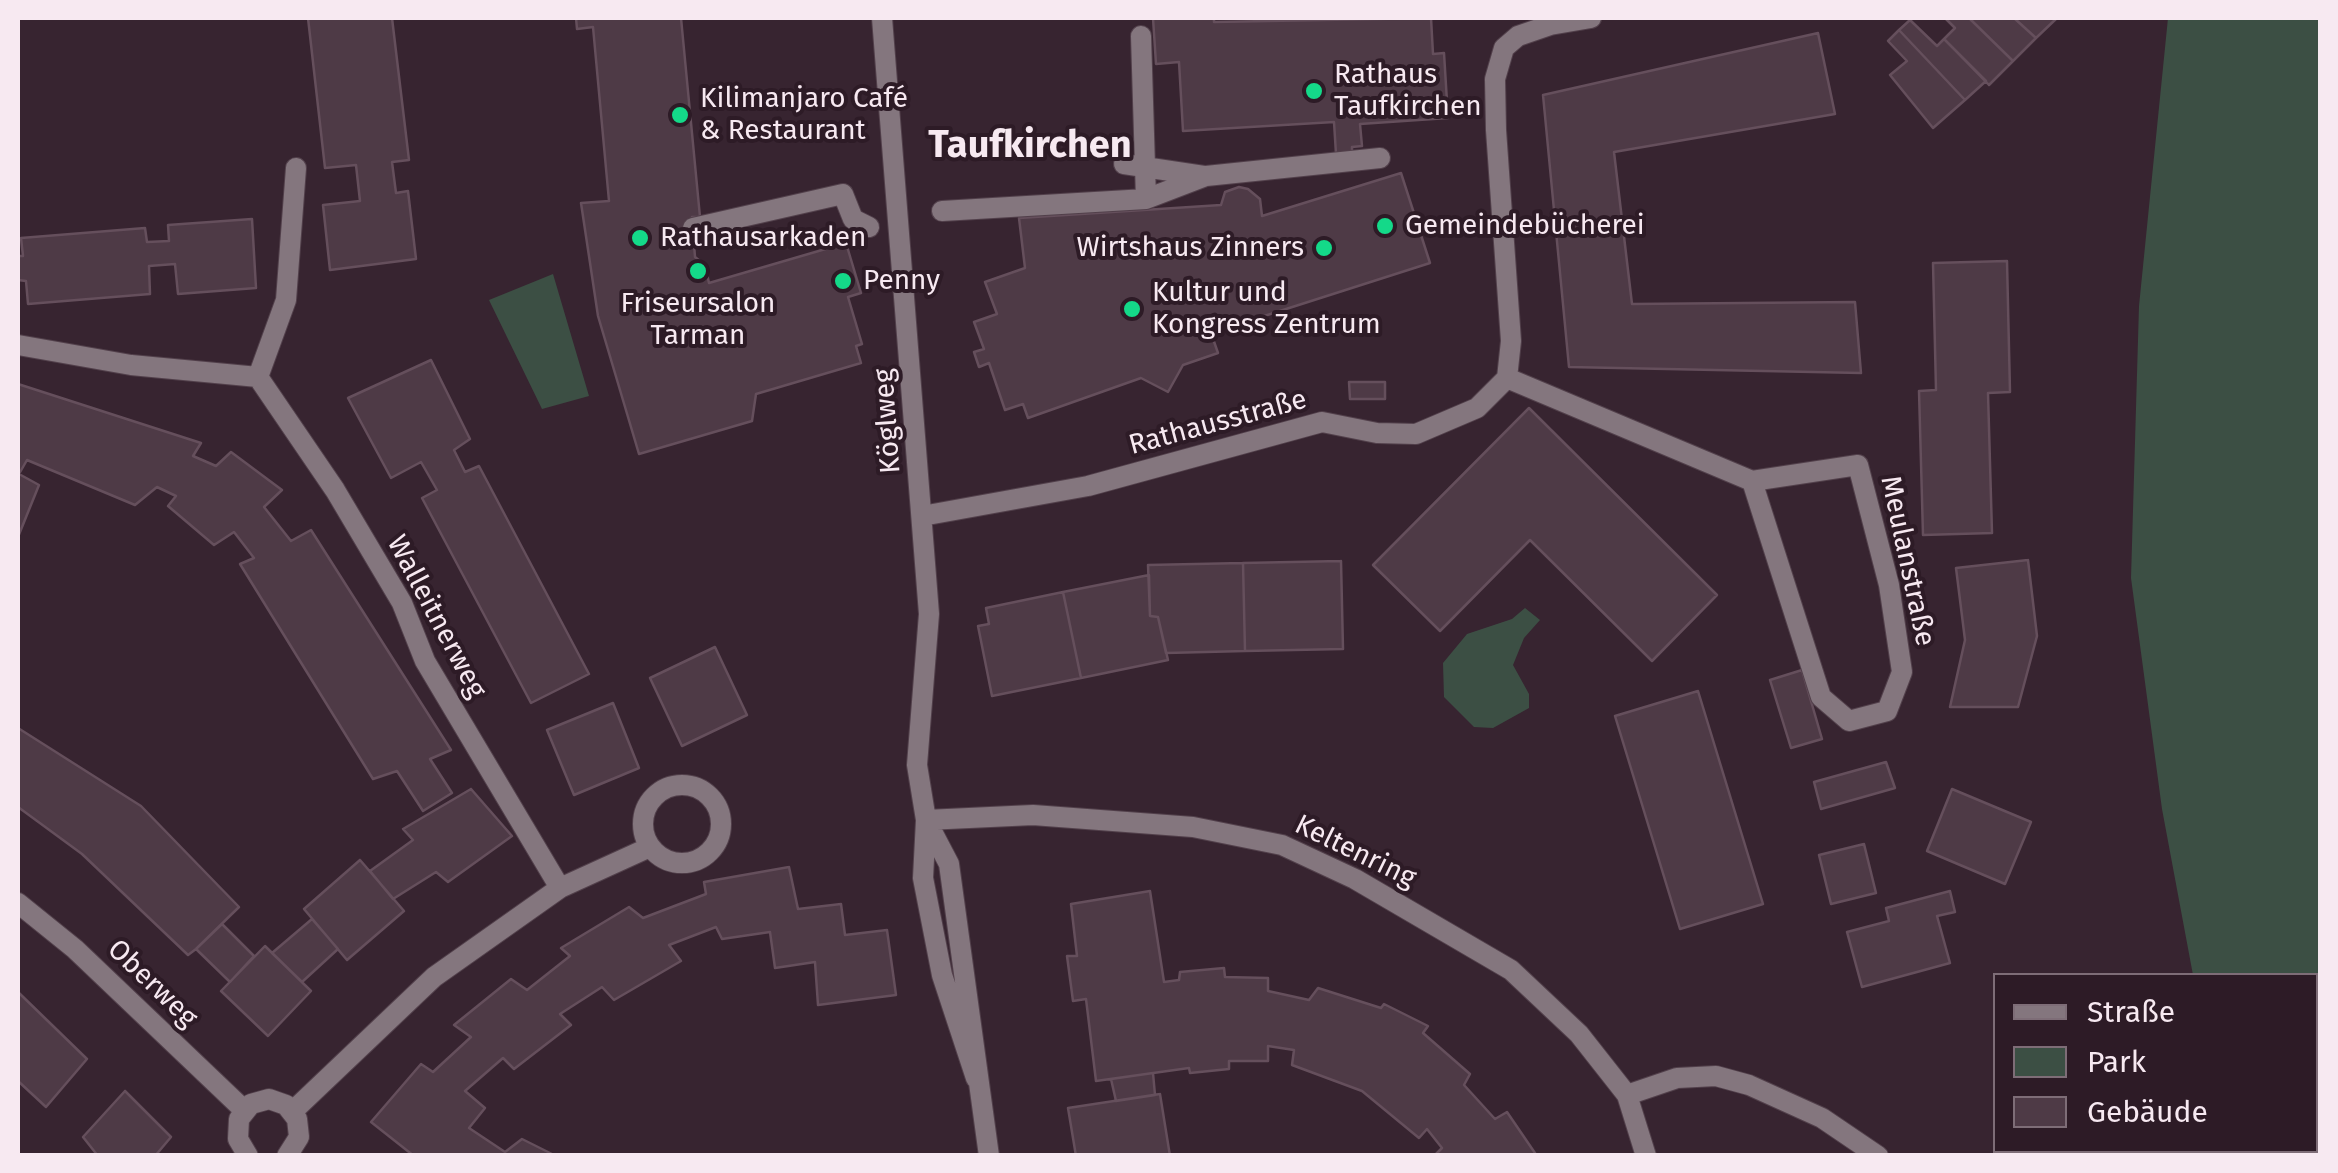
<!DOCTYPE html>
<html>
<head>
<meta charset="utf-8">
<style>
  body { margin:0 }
  #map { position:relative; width:2338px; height:1173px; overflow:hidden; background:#372430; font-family:"Fira Sans",sans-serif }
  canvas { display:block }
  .frame { position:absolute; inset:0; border:20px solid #f7e9f1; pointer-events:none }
  .legend { position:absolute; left:1993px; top:973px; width:325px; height:180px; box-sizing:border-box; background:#2d1b26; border:2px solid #7e6d77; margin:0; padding:12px 18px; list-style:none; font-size:30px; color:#f7e9f1 }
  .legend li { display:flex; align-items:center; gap:20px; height:50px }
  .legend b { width:50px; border:2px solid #7e6d77 }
</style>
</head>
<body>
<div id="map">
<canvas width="2338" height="1173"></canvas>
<div class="frame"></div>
<ul class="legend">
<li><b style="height:12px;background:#84767e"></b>Straße</li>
<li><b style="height:28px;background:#3c4f44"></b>Park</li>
<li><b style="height:28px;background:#4e3a46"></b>Gebäude</li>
</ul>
</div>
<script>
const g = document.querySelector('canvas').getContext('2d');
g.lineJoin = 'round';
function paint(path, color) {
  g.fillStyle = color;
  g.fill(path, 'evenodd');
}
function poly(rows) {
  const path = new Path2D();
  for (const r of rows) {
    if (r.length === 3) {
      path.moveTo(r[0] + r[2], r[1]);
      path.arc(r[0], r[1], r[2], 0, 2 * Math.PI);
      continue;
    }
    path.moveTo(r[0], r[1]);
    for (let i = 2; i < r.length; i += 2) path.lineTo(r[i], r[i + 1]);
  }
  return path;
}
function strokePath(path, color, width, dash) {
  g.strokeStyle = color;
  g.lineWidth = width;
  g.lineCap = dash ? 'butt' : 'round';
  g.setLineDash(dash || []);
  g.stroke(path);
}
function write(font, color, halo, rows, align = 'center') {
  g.font = font + ' "Fira Sans",sans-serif';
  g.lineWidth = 8;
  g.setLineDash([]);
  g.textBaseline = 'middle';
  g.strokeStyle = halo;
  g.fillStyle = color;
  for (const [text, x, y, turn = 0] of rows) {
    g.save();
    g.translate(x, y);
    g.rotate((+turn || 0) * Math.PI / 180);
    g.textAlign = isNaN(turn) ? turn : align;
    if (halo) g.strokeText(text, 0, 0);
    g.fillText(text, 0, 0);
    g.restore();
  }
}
paint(poly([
  [2168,18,2320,18,2320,1155,2228,1155,2227,1151,2316,1150,2316,976,2193,975,2162,809,2131,578,2139,306],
  [553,274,589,396,542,409,489,300],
  [1525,608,1540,620,1524,638,1513,665,1529,694,1529,708,1493,728,1474,727,1444,697,1443,663,1467,634,1512,619]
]), '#3c4f44');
const building = poly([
  [308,18,392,18,409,160,392,162,396,193,408,191,416,259,330,270,323,205,360,201,356,165,325,168,308,18],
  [576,18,681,18,700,217,692,217,695,257,705,265,709,283,846,243,861,293,848,297,862,344,856,346,861,363,756,394,752,421,639,454,598,316,581,203,609,201,593,27,577,29,576,18],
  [1153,18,1214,18,1214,22,1431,18,1433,54,1444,53,1448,118,1360,124,1362,146,1352,147,1352,153,1336,154,1334,122,1183,131,1179,62,1156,64,1153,18],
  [1945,18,1969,18,2013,61,1989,85,1944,39,1955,28,1945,18],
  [1969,18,2014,18,2036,38,2013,61,1969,18],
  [2014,18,2057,18,2036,38,2014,18],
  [1910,20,1937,46,1944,39,1986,81,1965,100,1899,30,1910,20],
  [1899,30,1965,100,1933,128,1890,75,1907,61,1888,41,1899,30],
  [1818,33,1835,114,1614,152,1632,304,1855,302,1861,373,1569,367,1543,95,1818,33],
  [1401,173,1430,263,1211,333,1218,353,1183,365,1168,392,1141,378,1028,418,1023,404,1005,410,989,363,979,367,974,352,984,349,974,322,997,314,985,282,1025,268,1019,218,1221,205,1225,192,1239,187,1248,189,1260,199,1262,216,1401,173],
  [252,219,256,288,178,294,175,264,149,266,150,294,28,304,26,281,18,280,18,256,23,256,21,238,145,228,147,242,169,241,168,225,252,219],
  [2007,261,2010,392,1988,393,1992,533,1923,535,1919,391,1936,390,1933,263,2007,261],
  [431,360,470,439,454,450,465,472,479,466,589,674,531,703,422,498,437,490,421,462,391,478,348,398,431,360],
  [1349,382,1385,382,1385,399,1350,399,1349,382],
  [18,384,201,443,193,456,216,466,231,452,282,490,264,507,291,541,311,530,451,750,430,759,452,793,423,811,397,771,373,779,240,564,254,558,234,532,214,545,168,506,176,496,157,487,135,505,27,460,19,474,39,485,18,537,18,384],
  [1529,408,1717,595,1652,661,1530,540,1440,631,1373,565,1529,408],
  [2028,560,2037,636,2018,707,1950,707,1965,640,1956,568,2028,560],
  [1341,561,1343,649,1245,651,1243,563,1341,561],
  [1243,563,1245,651,1166,653,1158,617,1150,616,1148,565,1243,563],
  [1149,575,1150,616,1158,617,1168,660,1081,678,1063,592,1149,575],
  [1063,592,1081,678,992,696,978,626,989,624,986,608,1063,592],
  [715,647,747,715,682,746,650,678,715,647],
  [1802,670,1822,739,1791,748,1770,680,1802,670],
  [1698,691,1763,904,1680,929,1615,716,1698,691],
  [613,703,639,768,574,795,547,730,613,703],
  [18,728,141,806,239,907,196,949,188,955,82,854,18,807,18,728],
  [1886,762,1895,788,1821,809,1814,782,1886,762],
  [471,789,512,836,448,882,436,872,393,899,370,871,413,840,403,829,471,789],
  [1952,789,2031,822,2005,884,1927,851,1952,789],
  [1864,844,1876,893,1831,904,1819,855,1864,844],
  [360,860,404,911,347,960,304,909,360,860],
  [789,867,798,909,841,904,845,935,887,930,896,995,818,1005,815,962,775,968,770,932,722,939,716,927,669,945,681,961,614,1000,602,987,560,1014,571,1025,514,1069,503,1058,465,1091,485,1108,469,1128,505,1152,522,1139,556,1156,414,1156,371,1122,421,1064,433,1072,471,1037,454,1025,511,979,527,990,570,956,561,948,629,907,643,918,706,894,704,882,789,867],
  [1150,891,1164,982,1179,980,1180,972,1224,968,1225,977,1268,978,1268,991,1309,1000,1318,988,1381,1008,1384,1004,1428,1026,1423,1033,1470,1074,1464,1085,1495,1119,1507,1112,1537,1156,1434,1156,1442,1148,1427,1129,1419,1138,1362,1091,1292,1065,1294,1050,1268,1046,1268,1061,1229,1061,1229,1069,1190,1073,1189,1068,1096,1081,1086,999,1073,1001,1067,956,1077,956,1071,904,1150,891],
  [1950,891,1955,912,1937,916,1950,963,1862,987,1847,932,1889,921,1886,908,1950,891],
  [312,919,338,949,302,982,272,953,312,919],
  [222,924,254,956,230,982,196,949,222,924],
  [265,946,311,991,268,1036,221,991,265,946],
  [18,992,87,1059,46,1107,18,1081,18,992],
  [1153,1073,1155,1095,1116,1101,1111,1079,1153,1073],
  [125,1091,171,1137,155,1156,98,1156,83,1137,125,1091],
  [1160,1094,1170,1156,1076,1156,1068,1108,1160,1094],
  [2005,1150,2031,1150,2034,1156,1998,1156,2005,1150]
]);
paint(building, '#4e3a46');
strokePath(building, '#654f5c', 2.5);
const pedestrian = poly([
  [1141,36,1146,199],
  [1124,164,1204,176],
  [942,211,1146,199,1206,176,1380,158],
  [693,228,843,194,853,219,869,227]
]);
const minor = poly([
  [882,18,929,614,917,765,926,820,923,878,942,975,976,1078],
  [18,345,131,365,258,377,335,490,402,603,425,661,560,888],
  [258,377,286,300,296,168],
  [1507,378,1752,481,1858,465,1889,585,1902,672,1887,711,1849,721,1821,697,1752,481],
  [922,516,1088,486,1322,422,1377,433,1416,434,1477,408,1507,378,1511,341,1496,130,1495,79,1504,48,1518,36,1550,25,1591,18],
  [682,824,39],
  [926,820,1033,815,1193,827,1282,845,1355,879,1511,970,1579,1034,1627,1095,1646,1156],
  [927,822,949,864,989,1156],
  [18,903,75,949,244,1110],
  [1627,1095,1677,1078,1716,1076,1749,1085,1822,1118,1878,1156],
  [293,1111,434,977,560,888,650,847],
  [248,1156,238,1139,239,1119,251,1104,269,1099,286,1105,297,1119,299,1137,287,1156]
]);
strokePath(pedestrian, '#52404b', 22);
strokePath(minor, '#52404b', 22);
strokePath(pedestrian, '#84767e', 20);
strokePath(minor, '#84767e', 20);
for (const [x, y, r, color] of [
  [1314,91,10,"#14d989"],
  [680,115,10,"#14d989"],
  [1385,226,10,"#14d989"],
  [640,238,10,"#14d989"],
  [1324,248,10,"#14d989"],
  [698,271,10,"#14d989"],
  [843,281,10,"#14d989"],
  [1132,309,10,"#14d989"]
]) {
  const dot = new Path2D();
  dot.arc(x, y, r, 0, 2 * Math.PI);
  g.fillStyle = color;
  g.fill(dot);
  strokePath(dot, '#2d1b26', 4);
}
write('28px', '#f7e9f1', '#2d1b26', [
  ["Rathaus",1334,75],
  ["Taufkirchen",1334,107],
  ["Kilimanjaro Café",700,99],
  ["& Restaurant",700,131],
  ["Gemeindebücherei",1405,226],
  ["Rathausarkaden",660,238],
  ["Wirtshaus Zinners",1304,248,"right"],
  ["Penny",863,281],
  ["Kultur und",1152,293],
  ["Kongress Zentrum",1152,325],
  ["Friseursalon",698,304,"center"],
  ["Tarman",698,336,"center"]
], 'left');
write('28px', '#f7e9f1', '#2d1b26', [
  ["Köglweg",888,421,-94],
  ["Rathausstraße",1218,423,-15],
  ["Meulanstraße",1907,561,78],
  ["Walleitnerweg",436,617,62],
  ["Keltenring",1355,852,26],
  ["Oberweg",152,984,44]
]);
write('bold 38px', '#f7e9f1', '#2d1b26', [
  ["Taufkirchen",1030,146]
]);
</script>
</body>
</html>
